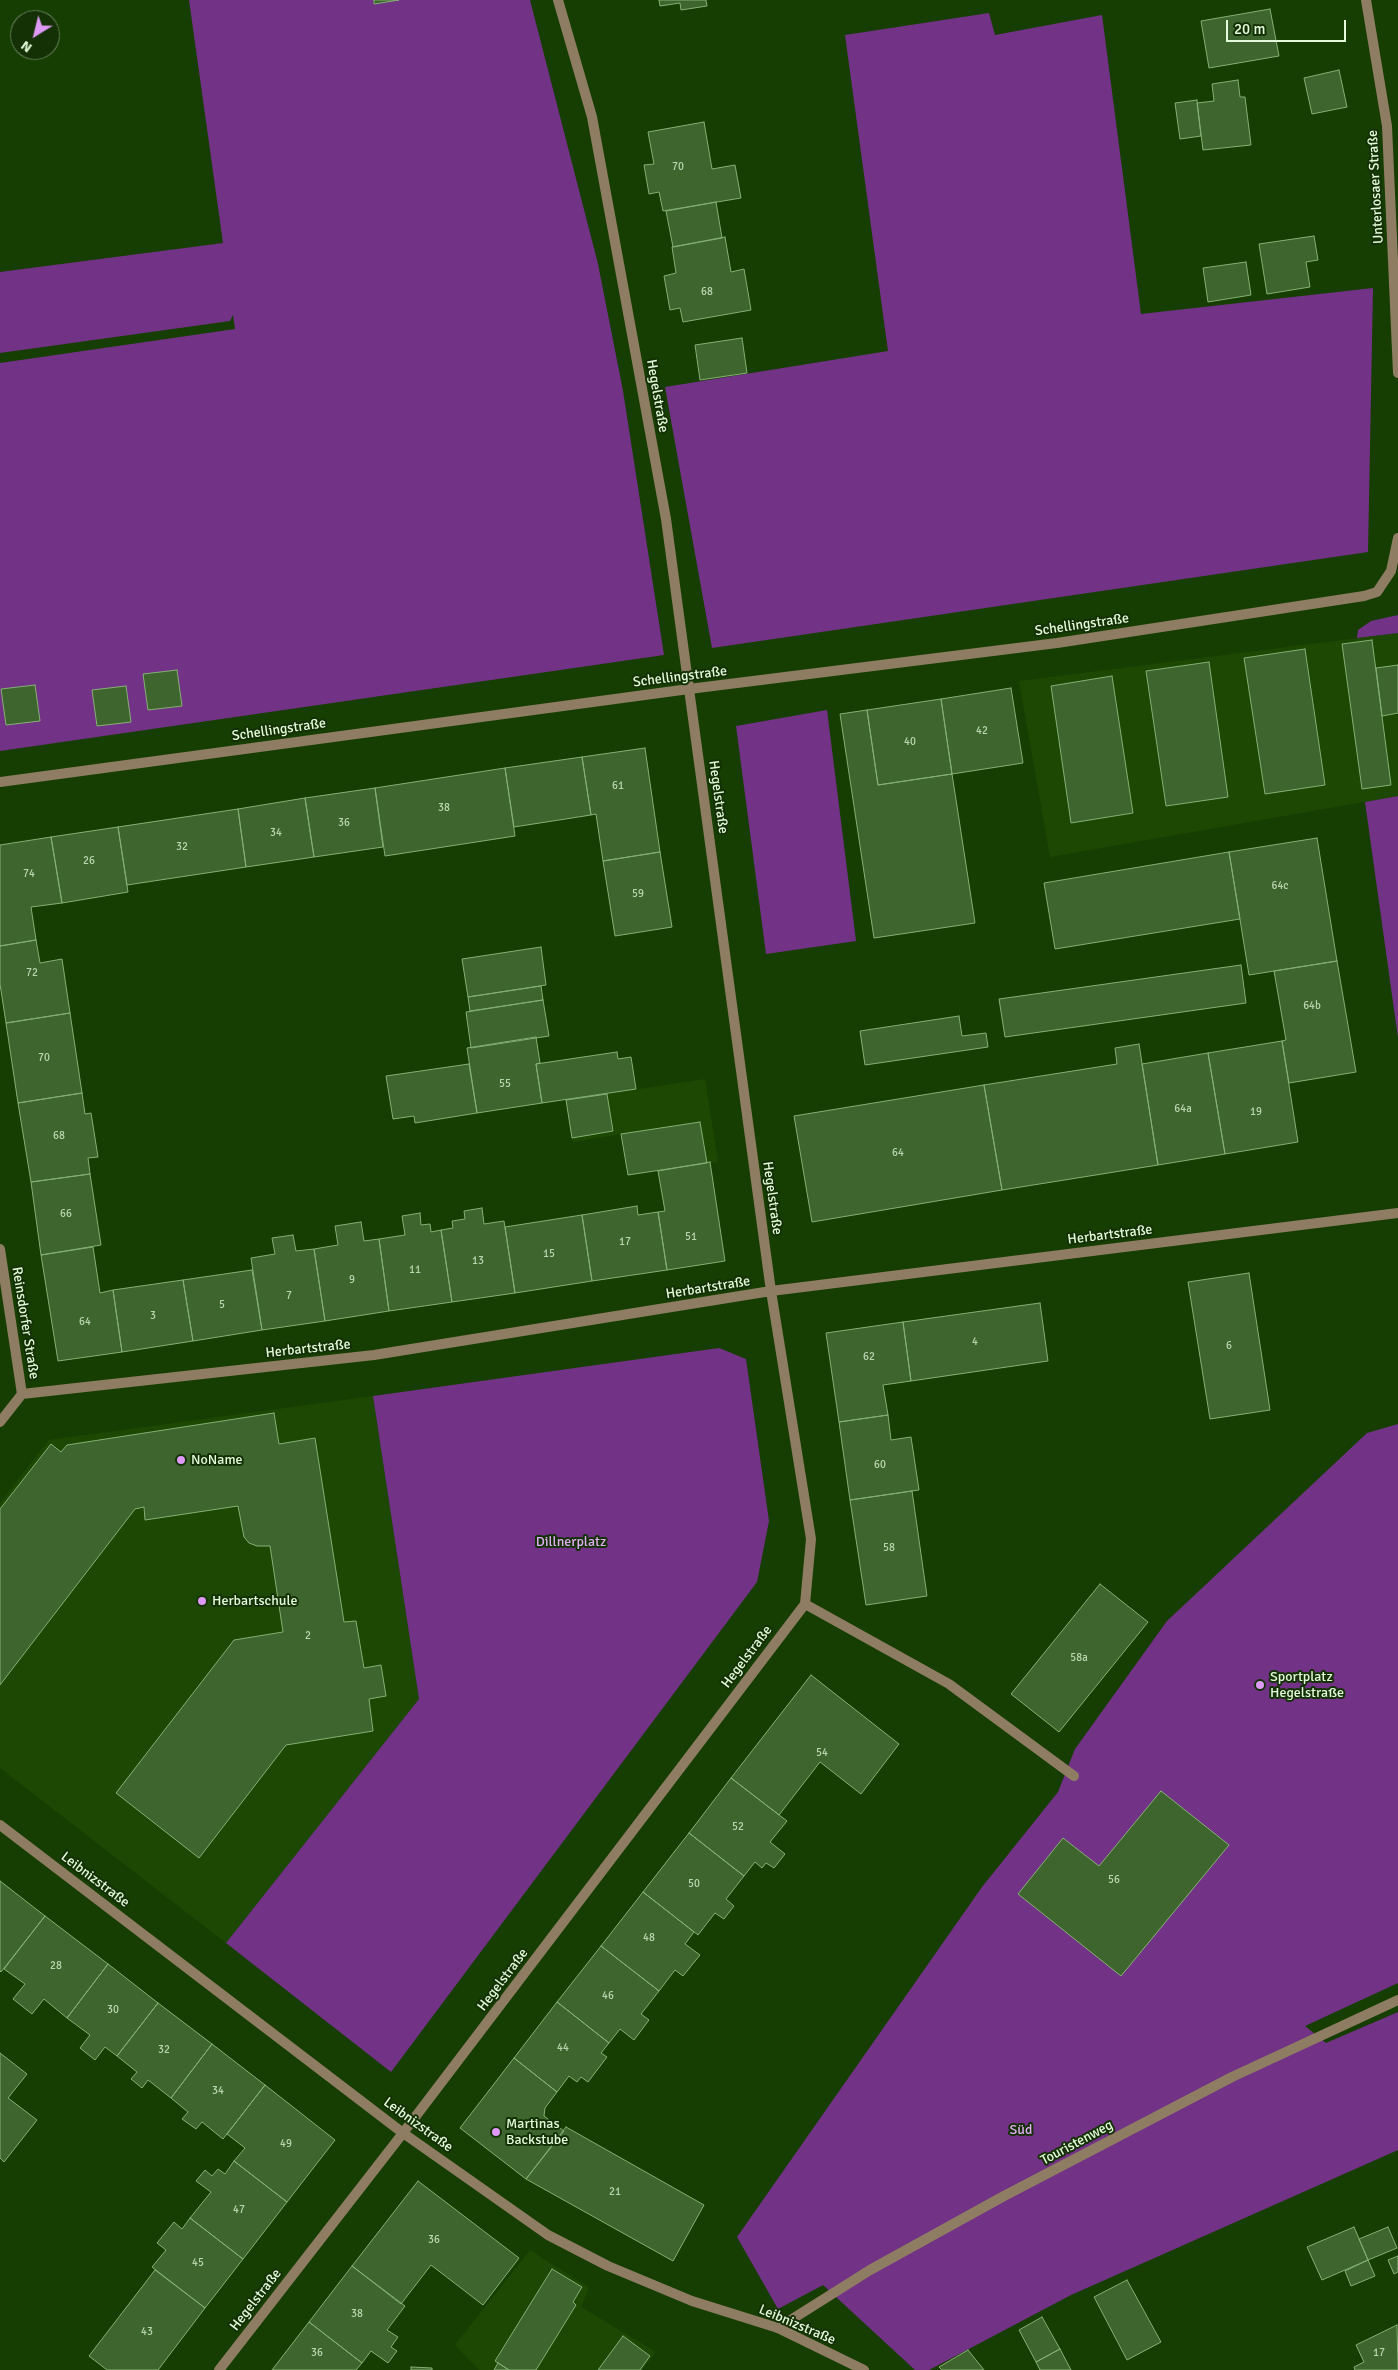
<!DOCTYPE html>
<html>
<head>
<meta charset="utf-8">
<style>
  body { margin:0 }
  #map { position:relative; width:1398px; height:2370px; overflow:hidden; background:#173e02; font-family:Signika,sans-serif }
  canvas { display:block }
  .north { position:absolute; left:10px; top:10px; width:50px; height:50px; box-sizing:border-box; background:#143106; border:1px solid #67815b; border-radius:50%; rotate:216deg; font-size:14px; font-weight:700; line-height:20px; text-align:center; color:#e3fadb }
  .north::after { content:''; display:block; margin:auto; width:18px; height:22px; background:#dd99f3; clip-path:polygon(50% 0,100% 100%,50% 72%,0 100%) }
  .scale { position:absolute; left:1226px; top:20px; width:120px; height:22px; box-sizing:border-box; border:2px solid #e3fadb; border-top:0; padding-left:6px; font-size:15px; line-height:18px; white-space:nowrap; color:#e3fadb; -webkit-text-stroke:4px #143106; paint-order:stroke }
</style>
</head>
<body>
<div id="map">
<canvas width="1398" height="2370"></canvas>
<div class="north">N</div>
<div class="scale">20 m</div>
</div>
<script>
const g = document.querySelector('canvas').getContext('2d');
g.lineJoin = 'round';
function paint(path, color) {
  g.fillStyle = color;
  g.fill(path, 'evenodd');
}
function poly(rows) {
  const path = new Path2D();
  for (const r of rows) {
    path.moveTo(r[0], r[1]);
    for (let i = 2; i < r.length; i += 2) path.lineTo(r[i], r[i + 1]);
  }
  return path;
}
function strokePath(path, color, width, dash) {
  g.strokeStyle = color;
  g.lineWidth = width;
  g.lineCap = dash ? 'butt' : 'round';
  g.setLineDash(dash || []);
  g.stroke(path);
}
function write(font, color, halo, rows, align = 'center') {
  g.font = font + ' Signika,sans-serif';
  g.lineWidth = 4;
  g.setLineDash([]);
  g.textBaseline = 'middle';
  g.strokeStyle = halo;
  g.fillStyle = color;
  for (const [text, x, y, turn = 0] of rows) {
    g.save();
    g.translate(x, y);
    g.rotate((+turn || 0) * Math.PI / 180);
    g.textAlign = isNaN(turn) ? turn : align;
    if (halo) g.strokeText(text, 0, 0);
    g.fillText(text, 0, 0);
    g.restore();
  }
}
paint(poly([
  [1398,633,1398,796,1050,857,1019,681],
  [705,1079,718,1162,628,1175,621,1134,573,1142,566,1100],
  [373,1396,419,1699,226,1943,0,1768,0,1503,49,1440],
  [530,2250,589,2288,581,2307,656,2352,642,2370,479,2370,455,2345]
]), '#1c4804');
paint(poly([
  [189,0,530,0,598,264,623,391,664,655,0,751,0,363,235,329,233,315,230,321,0,353,0,272,223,243],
  [989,13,995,35,1102,15,1141,314,1373,288,1368,552,712,648,665,387,888,351,845,35],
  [1398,615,1398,633,1357,638,1358,630,1371,621],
  [827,710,856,941,766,954,736,726],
  [1398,796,1398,1038,1365,802],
  [719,1348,746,1359,769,1521,757,1582,391,2072,226,1943,419,1699,373,1396],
  [1398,1424,1398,1983,1305,2026,1326,2043,1398,2012,1398,2150,1071,2295,929,2370,915,2370,823,2285,778,2309,737,2237,982,1887,1058,1792,1075,1749,1167,1621,1367,1433]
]), '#723286');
const building = poly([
  [374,0,399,0,374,4,374,0],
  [659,0,706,0,707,6,681,10,680,3,660,6,659,0],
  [1270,9,1279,56,1209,68,1201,21,1270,9],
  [1339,70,1347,107,1312,114,1304,78,1339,70],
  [1238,80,1240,97,1245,97,1251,145,1203,150,1197,103,1214,101,1212,84,1238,80],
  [1197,100,1201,136,1180,139,1175,103,1197,100],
  [704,122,712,169,735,165,741,198,663,211,659,192,649,194,644,165,654,164,648,132,704,122],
  [716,202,722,238,673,247,666,211,716,202],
  [1314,236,1318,260,1306,262,1310,287,1267,294,1259,244,1314,236],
  [725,237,731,272,744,269,751,310,683,322,680,308,670,310,664,276,676,273,672,247,725,237],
  [1246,262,1251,295,1208,302,1203,268,1246,262],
  [742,338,747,373,700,380,695,345,742,338],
  [1372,640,1391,785,1362,789,1342,644,1372,640],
  [1305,649,1325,785,1265,794,1244,658,1305,649],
  [1209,662,1228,797,1166,806,1146,671,1209,662],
  [1398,665,1398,713,1382,716,1376,668,1398,665],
  [177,670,182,706,148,710,143,674,177,670],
  [1112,676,1133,813,1071,823,1051,686,1112,676],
  [35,685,40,721,6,725,1,689,35,685],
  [126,686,131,722,97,726,92,690,126,686],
  [1011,688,1023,763,952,774,941,699,1011,688],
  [941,699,952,774,878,785,867,710,941,699],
  [867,710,878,785,952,774,975,923,874,938,840,714,867,710],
  [645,748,660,852,603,861,596,814,591,815,582,757,645,748],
  [582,757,591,815,514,827,505,768,582,757],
  [505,768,515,836,385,856,375,788,505,768],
  [375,788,383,847,314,857,305,798,375,788],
  [305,798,314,857,246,867,238,809,305,798],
  [238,809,246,867,127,885,118,827,238,809],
  [118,827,128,892,62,903,51,837,118,827],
  [51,837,62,903,31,907,36,940,0,946,0,845,51,837],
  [1317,838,1337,961,1249,975,1229,852,1317,838],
  [660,852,672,927,615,936,603,861,660,852],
  [1229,852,1240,919,1055,949,1044,883,1229,852],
  [36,940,40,963,62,959,70,1013,6,1023,0,984,0,946,36,940],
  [541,947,546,985,468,997,462,959,541,947],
  [1337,961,1356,1072,1289,1083,1282,1041,1286,1040,1274,971,1337,961],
  [1241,965,1246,1003,1005,1037,999,999,1241,965],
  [541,986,543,1000,470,1011,468,997,541,986],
  [543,1000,549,1036,471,1048,466,1012,543,1000],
  [70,1013,82,1093,18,1103,6,1023,70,1013],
  [959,1016,962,1036,986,1033,988,1047,865,1065,860,1031,959,1016],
  [536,1037,540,1063,536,1064,542,1103,477,1113,467,1048,536,1037],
  [1282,1041,1298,1142,1225,1154,1208,1053,1282,1041],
  [1139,1044,1158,1165,1002,1190,984,1085,1117,1064,1115,1048,1139,1044],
  [617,1052,618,1059,631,1057,636,1089,542,1103,536,1064,617,1052],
  [1208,1053,1225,1154,1158,1165,1142,1064,1208,1053],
  [469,1064,477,1113,415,1123,414,1116,393,1119,386,1076,469,1064],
  [984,1085,1002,1190,812,1222,794,1116,984,1085],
  [82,1093,85,1114,91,1113,98,1157,88,1158,90,1174,31,1182,18,1103,82,1093],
  [607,1094,613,1131,572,1138,566,1100,607,1094],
  [700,1122,707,1163,628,1175,621,1134,700,1122],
  [710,1162,725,1261,667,1270,658,1212,665,1211,658,1171,710,1162],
  [90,1174,101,1245,41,1255,31,1182,90,1174],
  [637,1206,638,1215,658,1212,667,1270,592,1281,582,1215,637,1206],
  [482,1208,484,1224,504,1221,515,1293,452,1302,441,1230,453,1228,452,1221,465,1219,464,1211,482,1208],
  [420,1213,421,1225,430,1224,431,1232,441,1230,452,1302,389,1311,379,1239,405,1235,402,1216,420,1213],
  [582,1215,592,1281,515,1293,505,1227,582,1215],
  [361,1222,364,1241,379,1239,389,1311,325,1321,314,1249,338,1245,335,1226,361,1222],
  [293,1235,296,1251,314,1249,325,1321,262,1330,251,1258,275,1254,272,1238,293,1235],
  [93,1247,100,1293,113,1290,122,1352,58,1361,41,1255,93,1247],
  [252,1270,262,1330,193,1341,183,1280,252,1270],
  [1249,1273,1270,1410,1210,1419,1188,1282,1249,1273],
  [183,1280,193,1341,122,1352,113,1290,183,1280],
  [1040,1303,1048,1361,911,1381,903,1322,1040,1303],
  [903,1322,911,1381,883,1385,888,1415,839,1422,826,1333,903,1322],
  [274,1413,279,1444,315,1438,344,1622,356,1621,364,1668,381,1665,386,1696,369,1699,373,1731,286,1745,199,1858,116,1793,234,1640,283,1632,270,1546,257,1546,249,1543,244,1537,238,1506,145,1520,144,1507,135,1509,0,1685,0,1509,51,1444,61,1452,67,1445,274,1413],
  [888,1415,891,1440,911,1437,919,1490,850,1500,839,1422,888,1415],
  [912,1491,927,1596,866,1605,850,1500,912,1491],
  [1100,1584,1148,1622,1059,1732,1011,1694,1100,1584],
  [811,1675,899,1744,861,1794,820,1762,779,1815,731,1778,811,1675],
  [731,1778,787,1821,770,1842,785,1854,774,1868,766,1863,762,1868,755,1862,744,1876,689,1833,731,1778],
  [1161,1791,1229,1845,1121,1976,1018,1894,1063,1838,1099,1866,1161,1791],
  [689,1833,744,1876,726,1899,734,1906,724,1919,715,1913,698,1935,643,1892,689,1833],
  [0,1881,45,1916,1,1972,0,1971,0,1881],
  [643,1892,694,1932,685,1944,700,1955,683,1976,675,1970,659,1991,601,1946,643,1892],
  [45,1916,108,1964,67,2018,44,1999,32,2014,13,1999,25,1984,4,1969,45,1916],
  [601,1946,659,1991,641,2014,649,2020,634,2040,620,2029,609,2043,557,2002,601,1946],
  [108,1964,158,2003,117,2056,105,2047,95,2060,80,2048,90,2035,67,2018,108,1964],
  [557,2002,609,2043,601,2053,607,2057,588,2082,581,2077,577,2082,569,2076,557,2092,514,2058,557,2002],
  [158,2003,212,2044,171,2098,148,2080,142,2088,131,2079,137,2072,117,2056,158,2003],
  [212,2044,265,2085,223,2139,202,2122,196,2129,182,2119,188,2112,171,2098,212,2044],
  [0,2053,27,2074,8,2098,37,2120,4,2162,0,2158,0,2053],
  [514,2058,557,2092,545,2108,544,2116,564,2131,526,2179,460,2128,514,2058],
  [265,2085,335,2140,287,2202,234,2161,245,2148,227,2134,265,2085],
  [566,2127,704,2205,673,2261,526,2179,566,2127],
  [234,2161,287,2202,243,2259,190,2218,211,2192,196,2181,205,2170,212,2176,218,2169,225,2174,234,2161],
  [418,2181,519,2258,483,2305,431,2265,401,2304,352,2266,418,2181],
  [190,2218,243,2259,205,2308,152,2267,166,2250,157,2243,174,2222,182,2229,190,2218],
  [1354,2227,1368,2260,1322,2280,1307,2247,1354,2227],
  [1388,2227,1397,2248,1368,2260,1359,2239,1388,2227],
  [1398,2256,1398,2272,1394,2274,1388,2260,1398,2256],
  [1368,2260,1375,2276,1351,2286,1345,2271,1368,2260],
  [352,2266,405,2306,387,2330,398,2337,391,2347,397,2351,388,2363,371,2351,362,2363,309,2322,352,2266],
  [552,2269,582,2287,573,2302,576,2305,536,2370,509,2370,495,2361,552,2269],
  [155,2270,205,2308,158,2370,107,2370,89,2356,155,2270],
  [1127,2280,1161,2342,1127,2360,1094,2297,1127,2280],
  [1042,2317,1060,2349,1036,2362,1019,2330,1042,2317],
  [309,2322,362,2363,356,2370,272,2370,309,2322],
  [1397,2325,1398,2370,1355,2370,1354,2367,1364,2362,1356,2345,1397,2325],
  [623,2336,650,2356,640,2370,598,2370,623,2336],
  [1060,2349,1071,2370,1040,2370,1036,2362,1060,2349],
  [968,2350,984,2370,942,2370,939,2367,968,2350],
  [498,2363,509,2370,494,2370,498,2363],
  [411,2367,432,2368,432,2370,411,2370,411,2367]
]);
paint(building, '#3d652d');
strokePath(building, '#85b075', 1);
strokePath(poly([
  [558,0,592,117,666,519,689,689],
  [778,2328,870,2270,1004,2196,1232,2077,1398,2000]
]), '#8f7d63', 10);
strokePath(poly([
  [1366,0,1387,126,1398,373],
  [0,782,689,689,1057,643,1364,596,1377,592,1391,571,1398,538],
  [0,1249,22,1394,0,1422],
  [22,1394,374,1355,771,1291,1398,1213],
  [805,1604,949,1684,1074,1776],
  [0,1825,403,2133,548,2235,608,2266,692,2301,778,2328,864,2370],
  [219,2370,403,2133,805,1604,811,1539,771,1291,689,689]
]), '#8f7d63', 10);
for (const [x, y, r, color] of [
  [181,1460,5,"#dd99f3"],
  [202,1601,5,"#dd99f3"],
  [1260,1685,5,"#dd99f3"],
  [496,2132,5,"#dd99f3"]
]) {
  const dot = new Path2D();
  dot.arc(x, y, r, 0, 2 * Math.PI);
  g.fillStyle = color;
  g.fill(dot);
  strokePath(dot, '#143106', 2);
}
write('11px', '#bad5b0', null, [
  ["70",678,167],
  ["68",707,292],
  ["42",982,731],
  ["40",910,742],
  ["61",618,786],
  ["38",444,808],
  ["36",344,823],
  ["34",276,833],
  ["32",182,847],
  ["26",89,861],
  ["74",29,874],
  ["64c",1280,886],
  ["59",638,894],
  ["72",32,973],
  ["64b",1312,1006],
  ["70",44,1058],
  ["55",505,1084],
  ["64a",1183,1109],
  ["19",1256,1112],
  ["68",59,1136],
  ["64",898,1153],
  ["66",66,1214],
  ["51",691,1237],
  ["17",625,1242],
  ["15",549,1254],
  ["13",478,1261],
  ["11",415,1270],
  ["9",352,1280],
  ["7",289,1296],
  ["5",222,1305],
  ["3",153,1316],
  ["64",85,1322],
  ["4",975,1342],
  ["6",1229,1346],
  ["62",869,1357],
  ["60",880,1465],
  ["58",889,1548],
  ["2",308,1636],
  ["58a",1079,1658],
  ["54",822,1753],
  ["52",738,1827],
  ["56",1114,1880],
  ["50",694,1884],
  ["48",649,1938],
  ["28",56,1966],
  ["46",608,1996],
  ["30",113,2010],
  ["44",563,2048],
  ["32",164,2050],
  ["34",218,2091],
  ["49",286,2144],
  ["21",615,2192],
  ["47",239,2210],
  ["36",434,2240],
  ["45",198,2263],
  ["38",357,2314],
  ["43",147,2332],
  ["36",317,2353],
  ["17",1379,2353]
]);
write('14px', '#e3fadb', '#143106', [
  ["Unterlosaer Straße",1376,187,-93],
  ["Hegelstraße",657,396,80],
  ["Schellingstraße",1082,625,-8],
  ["Schellingstraße",680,677,-7],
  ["Schellingstraße",279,730,-8],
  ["Hegelstraße",718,797,82],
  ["Hegelstraße",772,1198,82],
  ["Herbartstraße",1110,1235,-7],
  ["Herbartstraße",708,1288,-9],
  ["Reinsdorfer Straße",25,1323,81],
  ["Herbartstraße",308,1349,-6],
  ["Hegelstraße",747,1657,-53],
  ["Leibnizstraße",95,1880,37],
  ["Hegelstraße",503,1980,-53],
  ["Leibnizstraße",418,2125,36],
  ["Touristenweg",1077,2143,-28],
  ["Hegelstraße",256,2300,-52],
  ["Leibnizstraße",797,2325,23]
]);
write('14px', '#e3fadb', '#143106', [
  ["NoName",191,1460],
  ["Herbartschule",212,1601],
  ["Sportplatz",1270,1677],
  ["Hegelstraße",1270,1693],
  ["Martinas",506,2124],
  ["Backstube",506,2140]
], 'left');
write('14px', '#e2aef3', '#143106', [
  ["Dillnerplatz",571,1542],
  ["Süd",1021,2130]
]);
</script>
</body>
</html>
